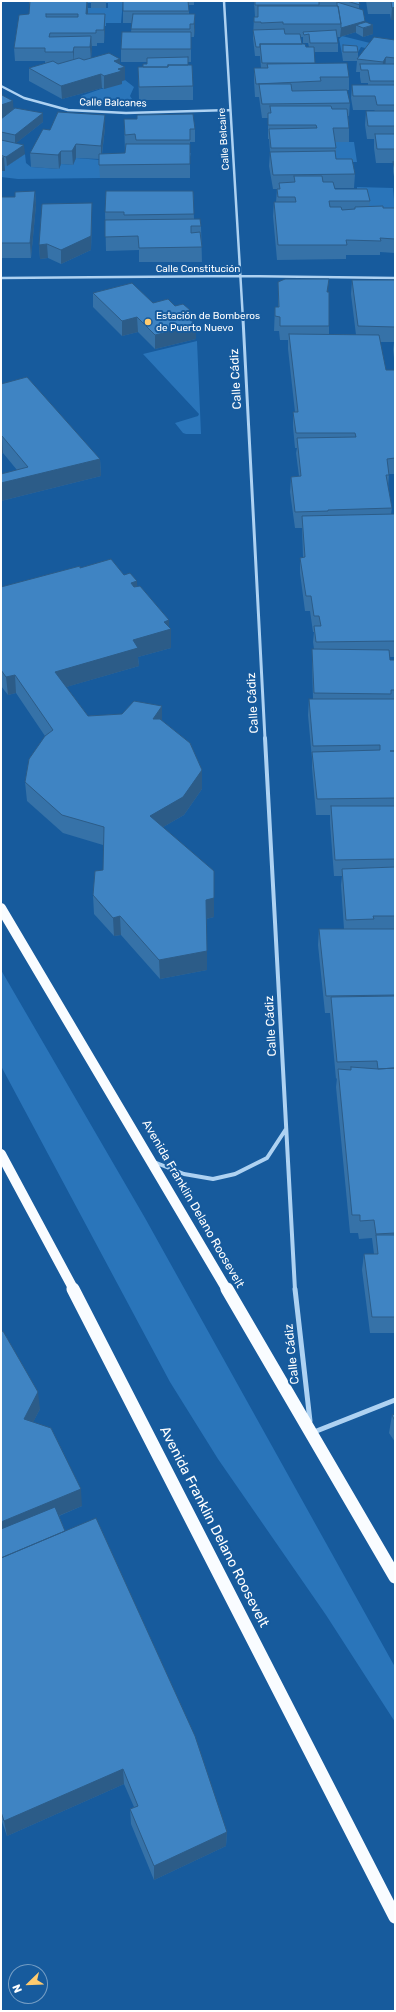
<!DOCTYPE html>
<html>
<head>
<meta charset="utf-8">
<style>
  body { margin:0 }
  #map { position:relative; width:396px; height:2012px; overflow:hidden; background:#175b9d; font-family:Rubik,sans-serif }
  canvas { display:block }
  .frame { position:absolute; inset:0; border:2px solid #fff; pointer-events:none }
  .north { position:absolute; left:8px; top:1964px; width:40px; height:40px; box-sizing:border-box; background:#175b9d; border:1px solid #749dc4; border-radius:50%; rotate:247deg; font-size:11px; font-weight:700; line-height:16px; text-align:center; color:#fff }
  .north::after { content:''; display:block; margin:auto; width:14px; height:18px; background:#ffcb6f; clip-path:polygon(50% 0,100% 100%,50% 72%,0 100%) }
</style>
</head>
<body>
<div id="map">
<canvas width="396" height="2012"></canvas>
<div class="frame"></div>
<div class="north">N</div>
</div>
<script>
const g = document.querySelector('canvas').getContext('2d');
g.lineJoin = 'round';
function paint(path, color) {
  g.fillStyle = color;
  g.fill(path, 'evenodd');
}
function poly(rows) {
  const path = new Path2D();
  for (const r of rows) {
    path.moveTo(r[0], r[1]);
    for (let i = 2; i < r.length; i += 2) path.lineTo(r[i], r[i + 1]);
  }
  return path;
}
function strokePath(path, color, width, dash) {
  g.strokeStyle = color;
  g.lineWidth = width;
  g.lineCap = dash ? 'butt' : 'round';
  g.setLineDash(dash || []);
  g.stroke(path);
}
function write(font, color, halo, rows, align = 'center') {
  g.font = font + ' Rubik,sans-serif';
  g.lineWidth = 4;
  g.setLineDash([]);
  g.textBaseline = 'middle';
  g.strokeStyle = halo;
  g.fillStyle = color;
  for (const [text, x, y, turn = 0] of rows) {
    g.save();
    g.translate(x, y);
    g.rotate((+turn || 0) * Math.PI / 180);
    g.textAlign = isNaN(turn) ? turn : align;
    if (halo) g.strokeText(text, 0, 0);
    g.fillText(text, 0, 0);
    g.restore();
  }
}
paint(poly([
  [84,1,123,1,121,23,106,23,106,26,87,26,88,11,46,8,108,8,108,3,84,3],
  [342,36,378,45,373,50,361,47,357,54,342,54,339,39],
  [125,80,134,87,130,96,132,99,129,101,94,103,81,99,81,96,101,89,104,89],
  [332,142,354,142,357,162,335,162],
  [191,153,190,157,100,167,100,178,18,179,1,177,1,166,7,166,25,154,26,163,31,167,59,169,61,164,73,165,76,158,101,160,136,154],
  [357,187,393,188,395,211,387,214,357,203],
  [197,341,201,434,186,434,183,433,175,423,198,416,199,414,143,354],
  [1,970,145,1218,395,1667,395,1722,326,1615,218,1459,170,1382,1,1066]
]), '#2a75ba');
strokePath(poly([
  [224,1,243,320],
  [1,86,24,98,68,110,126,113,230,110],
  [1,278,241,276,395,278]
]), '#aed2f2', 2.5);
strokePath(poly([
  [243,319,265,739]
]), '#aed2f2', 3);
strokePath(poly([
  [265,738,295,1290],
  [154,1162,184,1174,213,1179,235,1174,267,1158,286,1129]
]), '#aed2f2', 4);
strokePath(poly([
  [295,1289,310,1421],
  [314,1432,395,1400]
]), '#aed2f2', 5);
strokePath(poly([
  [1,908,227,1290],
  [1,1154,74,1290]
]), '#f9fcff', 10);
strokePath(poly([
  [73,1289,395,1917],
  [227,1289,395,1577]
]), '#f9fcff', 13);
paint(poly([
  [29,1,87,1,88,14,105,14,105,27,104,43,97,43,97,46,92,46,91,59,120,64,125,80,122,81,122,84,104,89,102,88,62,99,29,81,29,68,45,64,45,61,15,61,14,48,29,14,30,4,29,4],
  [91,1,106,1,106,8,91,8],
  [123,1,194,1,194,5,189,5,189,14,195,14,195,27,194,37,191,37,191,62,188,62,188,65,193,86,193,100,139,100,138,67,143,67,147,64,147,62,121,62,121,49,131,32,132,23,123,23],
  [254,1,359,1,359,9,365,22,373,25,373,34,363,37,356,33,356,32,340,37,337,37,338,43,338,52,314,52,315,64,349,77,349,90,320,90,350,103,349,116,348,116,349,128,349,142,335,142,336,148,336,159,355,174,354,188,334,188,335,189,370,201,369,207,383,208,395,208,395,253,380,252,380,255,346,255,346,259,277,260,273,216,274,202,276,202,277,189,279,189,273,189,269,166,270,152,269,139,268,139,268,118,262,118,259,97,255,97,254,81,254,68,261,68,260,56,255,56,253,38,254,17,255,17],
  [300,37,303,37,303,43,308,43,309,47,306,47,302,44],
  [366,1,395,1,395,20,391,20,390,14,368,14],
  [395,39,395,181,393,172,393,163,376,163,374,148,374,139,367,139,365,125,366,111,375,111,374,110,353,110,351,98,352,85,368,85,368,83,361,83,360,77,360,72,356,72,357,61,343,61,342,54,343,45,358,52,358,58],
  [1,96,14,109,43,113,43,122,16,143,25,154,7,166,4,166,5,171,1,171],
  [105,115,105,128,102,154,125,153,124,119,137,119,137,115,195,129,195,142,190,142,190,178,100,178,99,159,76,158,73,165,61,164,59,169,31,167,30,153,50,130],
  [35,191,36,205,31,258,1,258,1,197,15,197],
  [193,191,194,219,201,226,202,262,139,262,139,250,106,251,105,212],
  [92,217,91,250,61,264,48,258,40,259,39,245],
  [352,280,395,280,395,358,394,358,393,350,394,342,380,342,386,370,395,370,395,474,389,474,388,489,392,508,391,514,395,514,395,657,390,657,390,660,395,660,395,1333,370,1333,362,1270,364,1254,374,1254,372,1238,359,1239,358,1233,350,1233,336,1087,337,1078,336,1079,330,1013,325,1013,318,945,319,929,344,929,341,885,342,876,334,876,330,823,330,815,316,815,312,768,312,759,308,715,309,699,313,699,312,665,312,649,314,649,313,642,314,632,313,632,310,611,305,611,300,573,300,558,303,557,302,528,295,528,290,492,291,477,299,476,296,453,297,448,295,448,293,427,293,412,295,412,288,349,288,340,280,340,279,331,274,331,275,307,278,307,278,282,328,292,329,326,329,335,356,335,351,294],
  [93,293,153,303,175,306,190,310,190,319,196,339,155,349,138,332,122,336,93,307],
  [1,384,100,459,101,476,1,501,1,474,17,470,3,453,1,454],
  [80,568,124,575,137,586,169,627,171,648,138,657,139,666,66,687,88,716,122,714,162,706,162,721,202,770,202,789,184,815,163,827,214,917,206,919,207,970,160,979,121,935,114,936,94,914,93,895,103,870,103,845,63,833,27,801,25,782,45,736,16,693,8,695,1,686,1,587],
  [1,1329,40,1409,33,1422,82,1506,59,1516,65,1531,227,1832,226,1846,154,1880,131,1824,130,1809,134,1807,124,1784,7,1836,1,1819],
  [395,1414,395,1442,389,1433,392,1415]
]), '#3672a8');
paint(poly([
  [87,1,88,11,87,27,86,14],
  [395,7,395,20,391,20,392,8],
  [105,14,105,27,104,43,104,30],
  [195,14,195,27,194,37,194,24],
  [365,21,365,28,373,25,373,34,363,37,363,28,356,25,356,32,340,37,341,28],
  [91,36,92,49,91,60,90,47],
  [74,47,74,65,73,52],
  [386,57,385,70,382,75,383,62],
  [120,59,120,68,125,67,125,80,122,81,122,84,104,89,104,76,114,61],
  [101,74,102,88,62,99,61,86],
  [13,101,14,114,1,119,1,105],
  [43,113,43,122,15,144,15,135],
  [105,115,105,128,101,160,101,146],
  [76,144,76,158,73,165,72,151],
  [24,145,25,154,7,166,6,157],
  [61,151,61,164,59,169,58,155],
  [4,157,5,171,1,171,1,158],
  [35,191,36,205,31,258,30,243],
  [92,203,92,217,91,250,61,264,61,250],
  [47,244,48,258,40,259,39,245],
  [329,279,328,293,327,292],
  [190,310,190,324,182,312],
  [137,317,138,332,122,336,122,321],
  [196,325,196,339,155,349,155,335],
  [1,436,2,436,3,453,1,454],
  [100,459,101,476,1,501,1,483],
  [137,581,138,599,131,583],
  [169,620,169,630,171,629,171,648,138,657,139,666,56,690,55,672,133,640,164,622],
  [15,675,16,693,8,695,6,677],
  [162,706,162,725,153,719],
  [202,770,202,789,184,815,151,834,150,816],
  [214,871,214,917,206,919,206,900],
  [120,916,121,935,114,936,113,918],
  [207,951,207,970,160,979,159,960],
  [38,1392,40,1409,26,1436,24,1419],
  [81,1489,82,1506,1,1540,1,1522],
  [123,1769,124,1784,7,1836,4,1821],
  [227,1832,226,1846,154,1880,154,1866]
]), '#2c5c88');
const building = poly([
  [30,1,87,1,86,14,105,14,104,30,96,30,96,33,50,33,49,37,91,36,90,47,74,47,73,52,45,52,45,48,14,48,19,15,29,14,30,1],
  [46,14,78,14,78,17,46,17,46,14],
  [123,1,188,1,189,11,123,11,123,1],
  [255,1,319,1,319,5,255,5,255,1],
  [347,1,359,1,360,5,347,1],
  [369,1,395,1,395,7,392,8,391,1,369,1],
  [337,2,363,10,365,21,341,28,341,24,338,6,337,6,337,2],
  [258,6,338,6,341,24,283,24,283,22,261,23,261,22,254,22,254,17,258,17,258,6],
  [133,14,195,14,194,24,190,24,190,29,131,29,133,14],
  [366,22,373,25,363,28,356,25,366,22],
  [284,29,285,34,300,34,302,44,260,44,260,47,256,47,253,30,284,29],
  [336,30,338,43,310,43,309,34,304,35,303,32,336,30],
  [122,32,191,32,191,49,121,49,122,32],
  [374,37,395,40,395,58,386,57,383,62,357,59,374,37],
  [260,44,305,44,306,47,314,47,315,63,262,63,260,44],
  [343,45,357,46,358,52,343,52,343,45],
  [109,53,120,59,114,61,125,67,118,69,122,71,104,76,101,74,61,86,29,68,53,61,58,64,79,58,84,60,109,53],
  [188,57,188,65,168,65,168,67,143,67,143,64,147,64,147,58,188,57],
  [347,63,349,77,320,77,321,81,256,84,254,68,268,68,267,64,347,63],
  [360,64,395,64,395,81,370,81,368,70,361,70,360,64],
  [168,65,192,65,193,86,139,87,138,67,168,67,168,65],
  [259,84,291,84,292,91,347,90,350,103,262,104,259,84],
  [352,85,395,85,395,105,377,105,375,96,353,96,352,85],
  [2,95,13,101,1,105,1,96,2,95],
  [270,106,331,106,332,109,347,109,349,128,333,128,336,148,271,148,269,129,317,128,316,125,268,125,268,113,271,113,270,106],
  [15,108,43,113,15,135,1,132,1,119,15,108],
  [366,111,395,111,395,126,368,126,366,111],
  [58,112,105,115,101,146,76,144,72,151,61,151,58,155,30,153,43,129,50,130,58,112],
  [193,114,195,129,190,129,190,140,136,140,135,134,125,135,124,119,137,119,137,115,193,114],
  [375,134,395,134,395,149,377,149,375,134],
  [1,140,24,145,6,157,3,156,1,155,1,140],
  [126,144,190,144,190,164,99,165,99,154,125,153,126,144],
  [335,151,336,159,352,159,355,174,273,175,270,152,335,151],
  [393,162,395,162,395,170,393,162],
  [294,176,322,176,323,182,333,182,335,189,367,189,370,201,329,201,330,207,341,207,342,210,355,209,355,207,383,206,383,208,395,208,395,239,380,238,381,241,346,240,347,245,278,245,274,202,296,202,295,197,278,197,277,189,280,189,279,183,295,182,294,176],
  [35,191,30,243,1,243,1,197,15,197,15,192,35,191],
  [106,191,193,191,194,214,124,215,124,212,105,212,106,191],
  [92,203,91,236,61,250,47,244,39,245,42,204,92,203],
  [200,219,201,226,191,226,191,233,200,232,202,247,139,248,138,236,105,237,105,220,200,219],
  [285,279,329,279,327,292,329,292,329,326,280,326,280,317,275,316,275,307,279,307,278,282,285,279],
  [352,280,395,280,395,327,358,326,352,280],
  [132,283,153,303,168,299,175,306,183,304,190,310,182,312,196,325,155,335,137,317,122,321,93,293,132,283],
  [289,334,379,335,386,370,395,370,395,458,387,459,389,475,386,475,392,508,328,510,328,511,295,512,291,477,301,476,297,438,356,437,355,433,296,433,293,412,298,412,289,334],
  [27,377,100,459,1,483,1,474,28,467,2,436,1,436,1,384,27,377],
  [395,514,395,641,316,642,314,626,321,626,319,616,314,616,311,596,306,596,300,558,305,557,302,516,395,514],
  [111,559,124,575,130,573,137,581,131,583,134,587,140,586,169,620,164,622,171,629,133,640,138,648,55,672,88,716,122,714,134,701,162,706,153,719,160,719,190,743,202,770,183,797,150,816,214,871,214,898,206,900,207,951,159,960,120,916,113,918,93,895,95,871,103,870,104,827,62,815,25,782,29,759,45,736,53,730,15,675,6,677,1,670,1,587,80,566,80,568,111,559],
  [312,649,389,650,390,660,395,660,395,690,391,690,391,694,314,693,312,649],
  [309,699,395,699,395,751,390,751,395,751,395,798,317,799,312,752,380,750,380,745,313,746,309,699],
  [331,806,395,806,395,859,335,860,331,806],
  [395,867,395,916,373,916,374,919,346,920,342,869,395,867],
  [319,929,395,929,395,995,326,996,319,929],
  [395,996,395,1068,378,1069,377,1061,337,1062,331,997,395,996],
  [351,1067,378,1069,395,1068,395,1233,376,1234,374,1220,360,1221,360,1215,352,1215,338,1069,351,1070,351,1067],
  [376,1235,395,1235,395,1317,372,1317,364,1254,378,1254,376,1235],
  [3,1331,38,1392,24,1419,51,1428,81,1489,1,1522,1,1332,3,1331],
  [395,1414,395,1421,392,1415,395,1414],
  [55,1507,65,1531,1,1558,1,1529,55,1507],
  [96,1518,195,1736,227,1832,154,1866,130,1809,138,1806,123,1769,4,1821,1,1812,1,1558,96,1518]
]);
paint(building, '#3f84c3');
strokePath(building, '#2c5c88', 1);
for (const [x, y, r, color] of [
  [148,322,4,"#ffcb6f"]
]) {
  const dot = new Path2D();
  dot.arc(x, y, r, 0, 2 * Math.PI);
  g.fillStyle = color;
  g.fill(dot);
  strokePath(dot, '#175b9d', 1.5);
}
write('10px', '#fff', '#175b9d', [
  ["Calle Balcanes",113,103,1],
  ["Calle Belcaire",224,139,-94],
  ["Calle Constitución",198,269]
]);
write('10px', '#fff', '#175b9d', [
  ["Estación de Bomberos",156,316],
  ["de Puerto Nuevo",156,328]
], 'left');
write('12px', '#fff', '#175b9d', [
  ["Calle Cádiz",236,379,-93],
  ["Calle Cádiz",253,703,-93],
  ["Calle Cádiz",271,1026,-93],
  ["Avenida Franklin Delano Roosevelt",193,1204,60],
  ["Calle Cádiz",292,1354,-96]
]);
write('14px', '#fff', '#175b9d', [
  ["Avenida Franklin Delano Roosevelt",214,1527,63]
]);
</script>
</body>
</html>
